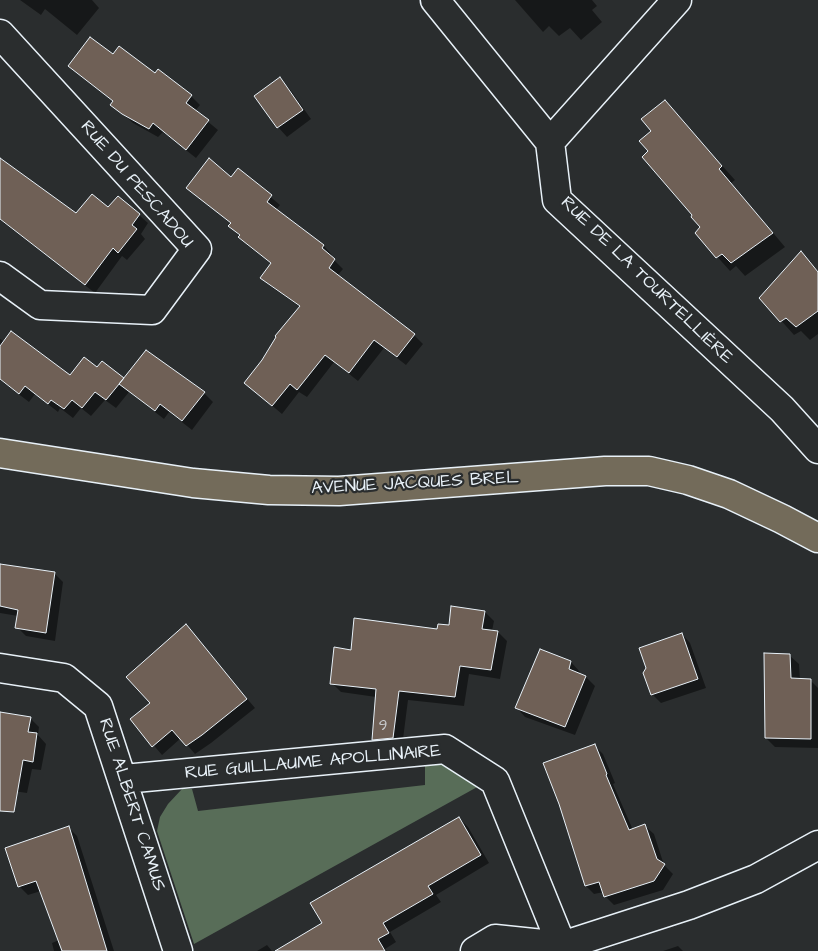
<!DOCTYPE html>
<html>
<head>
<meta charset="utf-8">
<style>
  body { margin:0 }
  canvas { display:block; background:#2a2d2e }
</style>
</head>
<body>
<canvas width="818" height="951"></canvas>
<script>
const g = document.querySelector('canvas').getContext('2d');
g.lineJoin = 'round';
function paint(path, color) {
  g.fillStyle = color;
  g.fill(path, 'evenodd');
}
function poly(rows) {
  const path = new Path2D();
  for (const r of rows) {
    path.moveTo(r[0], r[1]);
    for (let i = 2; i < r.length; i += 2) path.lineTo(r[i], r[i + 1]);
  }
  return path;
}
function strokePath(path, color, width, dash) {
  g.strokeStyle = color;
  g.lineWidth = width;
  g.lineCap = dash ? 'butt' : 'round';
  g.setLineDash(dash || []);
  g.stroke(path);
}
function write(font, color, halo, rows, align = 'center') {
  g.font = font + ' "Architects Daughter",sans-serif';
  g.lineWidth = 4.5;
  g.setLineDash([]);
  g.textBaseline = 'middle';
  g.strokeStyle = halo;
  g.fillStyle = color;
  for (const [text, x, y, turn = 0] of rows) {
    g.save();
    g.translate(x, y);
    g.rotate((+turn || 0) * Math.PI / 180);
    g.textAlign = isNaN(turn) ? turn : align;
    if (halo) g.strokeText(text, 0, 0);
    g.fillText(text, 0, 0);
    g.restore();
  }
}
paint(poly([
  [425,762,444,762,479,786,194,944,157,831,160,817,168,804,182,789,192,789,198,811,425,785]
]), '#586d58');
paint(poly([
  [20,0,92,0,99,8,77,35,45,9,41,15],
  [515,0,592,0,597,6,592,10,602,22,581,40,570,28,559,36,549,26,543,32],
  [113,56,155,75,191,96,200,105,195,111,218,130,196,158,163,132,158,137,133,123,112,104,114,102,70,66],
  [279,79,289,88,311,119,287,137,278,127,256,96],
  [665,102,735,180,731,183,785,247,745,276,736,266,730,271,696,233,702,227,649,151,653,131],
  [0,158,76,215,108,209,139,215,148,223,141,234,145,239,127,260,122,256,95,293,0,220],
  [239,170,280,205,276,210,324,246,332,255,331,257,343,269,337,276,414,335,423,344,406,365,384,348,358,381,334,362,307,397,299,392,282,414,245,383,300,307,270,286,262,278,272,264,248,246,230,226,232,224,188,188,232,178],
  [801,253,818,271,818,334,810,340,801,331,794,335,761,298],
  [0,339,70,377,97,369,124,380,146,351,204,393,213,402,192,430,169,412,164,419,129,392,116,408,105,400,91,416,81,408,73,418,60,408,58,412,35,394,29,402,0,380],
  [0,565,54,573,63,582,55,641,26,636,17,627,18,616,0,613],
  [485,612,494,621,492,631,498,632,507,641,500,679,469,674,464,706,408,700,402,747,382,749,373,740,376,697,341,692,332,683,352,651,438,630],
  [186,626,255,708,211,743,195,754,181,738,162,755,132,720,152,703],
  [682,634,690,643,706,688,661,703,652,694],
  [541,650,571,662,580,672,579,674,586,677,595,686,575,735,525,717,516,707],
  [789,655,799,664,800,680,810,680,818,688,818,748,775,747,766,738],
  [0,713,30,718,39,727,38,735,46,744,41,770,32,769,27,793,0,789],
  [594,745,603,754,615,783,613,784,633,830,645,826,654,834,664,865,673,874,663,890,614,905,605,896,604,892,594,894,586,886],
  [459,818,468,827,489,863,436,895,441,902,390,932,396,942,385,949,387,951,278,951,324,924],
  [68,827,77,836,114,951,54,951,52,943,59,940,41,891,28,895,19,886],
  [267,945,272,951,257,951],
  [678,946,683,951,663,951]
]), '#0007');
const building = poly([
  [90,37,113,54,119,46,155,73,158,69,192,95,186,103,209,120,186,150,153,123,149,129,122,114,110,105,113,101,68,66,90,37],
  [280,77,303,110,277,128,254,96,280,77],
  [665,100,722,166,719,169,773,233,731,263,722,254,716,258,695,233,700,227,691,217,692,215,642,157,648,151,639,141,651,131,641,119,665,100],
  [0,158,76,213,92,194,108,207,118,196,140,214,132,225,137,229,118,253,113,248,85,285,0,219,0,158],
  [209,158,231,177,238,168,272,195,267,202,324,245,322,248,335,259,329,268,415,334,397,357,374,340,349,373,325,355,297,390,290,384,272,406,244,383,262,360,276,337,275,336,300,306,260,278,271,263,238,237,240,235,228,226,231,223,186,188,209,158],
  [801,251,818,272,818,311,796,327,786,318,780,322,759,298,801,251],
  [11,331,70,375,84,357,97,367,102,361,124,378,106,400,95,392,82,408,72,400,64,409,51,400,48,404,25,386,19,394,0,379,0,346,11,331],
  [146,350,205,392,182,421,160,404,155,411,119,384,146,350],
  [0,564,55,572,46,633,15,628,18,610,0,606,0,564],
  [451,606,485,611,482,629,498,631,491,670,460,666,455,697,399,691,393,738,372,740,376,689,330,684,334,647,351,650,354,618,437,629,438,624,449,625,451,606],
  [186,624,247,699,202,735,186,746,172,730,152,747,130,719,150,703,126,677,186,624],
  [682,633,698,679,651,695,643,673,646,668,639,648,682,633],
  [540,649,571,661,569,669,586,676,565,727,515,708,540,649],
  [764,653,790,654,791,678,811,679,811,739,765,738,764,653],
  [0,712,31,717,28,732,37,733,33,762,23,760,14,812,0,811,0,712],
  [595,744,607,774,606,775,629,830,645,824,657,859,665,864,654,881,604,897,599,882,585,886,559,804,543,763,595,744],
  [459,817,481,855,428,886,433,894,383,923,389,933,378,939,385,951,275,951,322,923,310,903,459,817],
  [69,826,107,951,62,951,36,881,18,887,5,848,69,826]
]);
paint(building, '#6f6056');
strokePath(building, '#e8f1f8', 1);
const minor = poly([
  [435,0,550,142],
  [677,0,550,142,557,200,782,409,818,449],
  [0,34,197,249,152,310,40,305,0,276],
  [0,668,64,678,98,706,178,951],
  [124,779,445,749,495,781,564,951],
  [475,951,495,939,562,946,689,905,756,879,818,845]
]);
const major = poly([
  [0,453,193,483,269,490,339,491,605,471,649,471,688,480,729,494,782,519,818,538]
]);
strokePath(minor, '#e8f1f8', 31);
strokePath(major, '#e8f1f8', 31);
strokePath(minor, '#2a2d2e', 28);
strokePath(major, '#736b5a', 28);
write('15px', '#cacdd0', null, [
  ["9",383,727]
]);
write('18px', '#e8f1f8', '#2a2d2e', [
  ["RUE DU PESCADOU",136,185,49],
  ["RUE DE LA TOURTELLIÈRE",646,281,44],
  ["AVENUE JACQUES BREL",415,484,-3],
  ["RUE GUILLAUME APOLLINAIRE",313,763,-5],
  ["RUE ALBERT CAMUS",131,805,72]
]);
</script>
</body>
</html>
